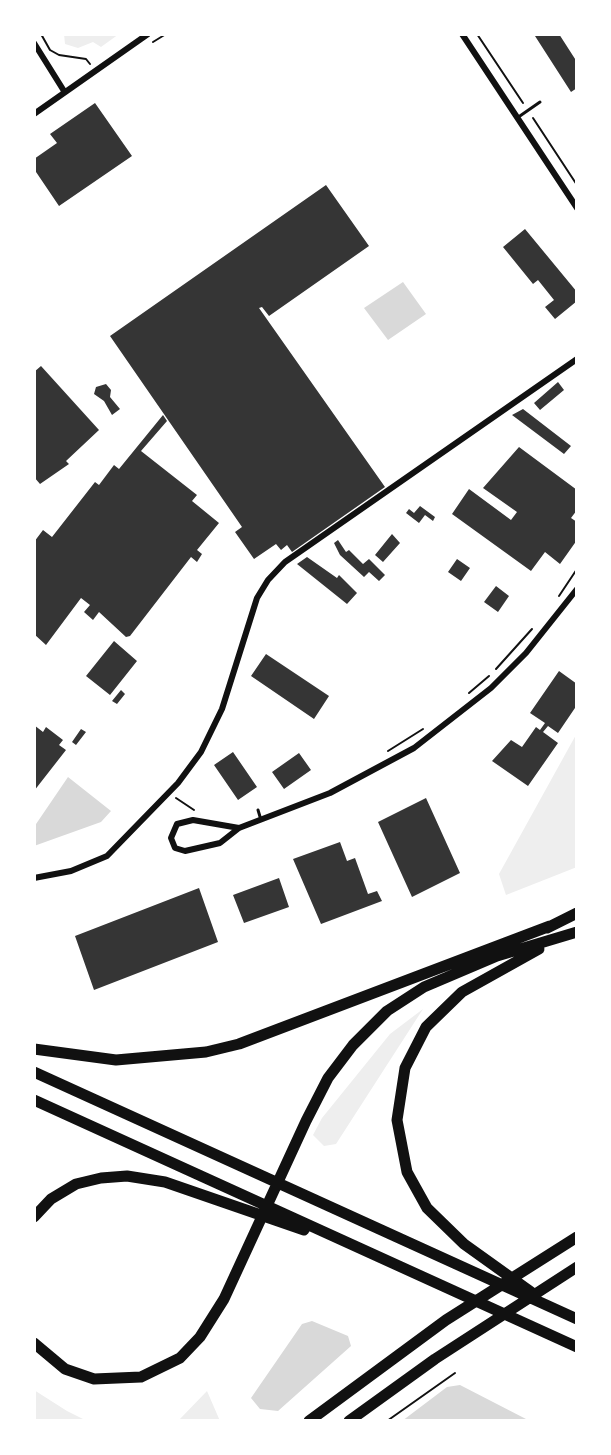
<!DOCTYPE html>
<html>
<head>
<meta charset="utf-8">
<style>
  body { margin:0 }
  #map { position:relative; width:611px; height:1455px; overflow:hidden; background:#fff; font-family:"Alegreya Sans",sans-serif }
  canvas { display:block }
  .frame { position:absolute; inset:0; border:36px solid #fff; pointer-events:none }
</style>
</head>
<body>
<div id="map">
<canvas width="611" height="1455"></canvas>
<div class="frame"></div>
</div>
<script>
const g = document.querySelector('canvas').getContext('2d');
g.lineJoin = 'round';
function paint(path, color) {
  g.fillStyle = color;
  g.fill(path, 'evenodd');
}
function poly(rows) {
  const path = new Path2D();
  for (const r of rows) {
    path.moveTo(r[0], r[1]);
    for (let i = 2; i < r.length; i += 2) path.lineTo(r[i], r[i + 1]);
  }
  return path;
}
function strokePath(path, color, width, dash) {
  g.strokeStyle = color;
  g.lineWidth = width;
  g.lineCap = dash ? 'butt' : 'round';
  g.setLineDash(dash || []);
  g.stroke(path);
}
paint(poly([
  [64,34,119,34,101,47,93,42,78,48,65,44],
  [577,733,577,867,506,895,499,874],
  [423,1009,336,1144,324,1146,313,1135,322,1118,390,1034],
  [34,1390,67,1411,87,1421,34,1421],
  [207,1391,220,1421,178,1421]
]), '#eee');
paint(poly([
  [403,282,426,314,388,340,364,308],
  [68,777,111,811,101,822,34,846,34,827],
  [312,1321,348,1336,351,1346,278,1411,260,1409,251,1398,302,1324],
  [460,1385,526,1419,402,1421,447,1387]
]), '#d9d9d9');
paint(poly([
  [538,34,559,34,577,62,577,88,571,92,535,36],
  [95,103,132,156,59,206,34,169,34,159,57,143,50,134],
  [326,185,369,246,269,316,262,307,259,308,385,487,292,552,287,545,281,550,276,544,254,559,235,532,242,527,110,336],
  [525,229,577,292,577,301,555,319,545,307,554,300,538,280,533,284,503,247],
  [41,366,99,430,66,461,69,464,40,484,34,477,34,372],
  [558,382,564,390,540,410,534,403],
  [106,384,111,390,110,397,120,409,112,415,104,401,94,394,96,387],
  [523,409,571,446,564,454,512,415],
  [163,415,167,421,141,451,197,495,192,501,219,523,197,550,202,554,197,562,191,557,130,636,126,637,99,612,93,620,84,612,90,605,81,598,46,645,34,634,34,542,43,530,52,537,95,482,99,485,114,465,119,469],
  [519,447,577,490,577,510,571,518,577,522,577,540,560,564,545,552,531,571,452,514,469,489,511,520,517,512,483,488],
  [420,506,435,517,433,521,425,515,419,523,406,513,409,509,414,513],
  [392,534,400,543,383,562,375,555],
  [338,540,346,552,349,550,363,564,369,559,385,575,379,581,369,572,364,577,340,555,334,543],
  [307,557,337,578,339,575,357,593,347,604,297,564],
  [457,559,470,568,461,581,448,572],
  [496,586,509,596,498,612,484,602],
  [114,641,137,661,110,695,86,676],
  [266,654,329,696,314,719,251,676],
  [559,671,577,684,577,705,558,733,548,726,543,732,558,743,528,786,492,761,511,740,522,747,536,727,540,730,545,723,530,713],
  [121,690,125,694,117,704,112,701],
  [34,725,43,732,46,727,63,740,59,745,66,750,34,791],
  [81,729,86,732,76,745,72,742],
  [233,752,257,787,238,800,214,765],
  [299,753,311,770,284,789,272,772],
  [426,798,460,873,412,897,378,822],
  [340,842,347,861,355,858,368,894,377,891,382,901,321,924,293,859],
  [279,878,289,907,244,923,233,895],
  [199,888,218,942,94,990,75,936]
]), '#353535');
strokePath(poly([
  [41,34,50,50,59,55,86,59,90,64],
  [477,34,523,103],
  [153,42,166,34],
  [533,118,577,185],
  [559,596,577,569],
  [496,669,532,629],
  [469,693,489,676],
  [388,751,423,729],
  [176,798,194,810],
  [387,1421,455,1373]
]), '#111', 2);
strokePath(poly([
  [517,118,540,102],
  [258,810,261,820]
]), '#111', 3);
strokePath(poly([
  [462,34,577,208],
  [34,43,64,91],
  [34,114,148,34],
  [239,828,193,820,177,824,171,838,175,848,185,851,220,843,239,828,330,793,414,748,491,688,526,653,577,589],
  [34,878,71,871,107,856,178,783,201,752,222,709,257,598,268,580,285,562,577,359]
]), '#111', 6);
strokePath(poly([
  [547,928,577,913],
  [34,1049,116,1060,206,1052,239,1044,550,926],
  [34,1072,577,1319],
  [34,1100,577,1347],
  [34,1217,51,1199,76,1184,101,1178,127,1176,165,1182,304,1230],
  [531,1292,464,1244,427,1208,407,1172,397,1120,405,1068,426,1027,462,992,539,949],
  [34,1343,65,1369,94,1379,141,1377,180,1358,200,1337,224,1299,306,1121,328,1078,353,1045,387,1011,424,987,497,956,577,932],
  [309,1421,446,1320,577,1237],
  [349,1421,435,1359,577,1267]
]), '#111', 11);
</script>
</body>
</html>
